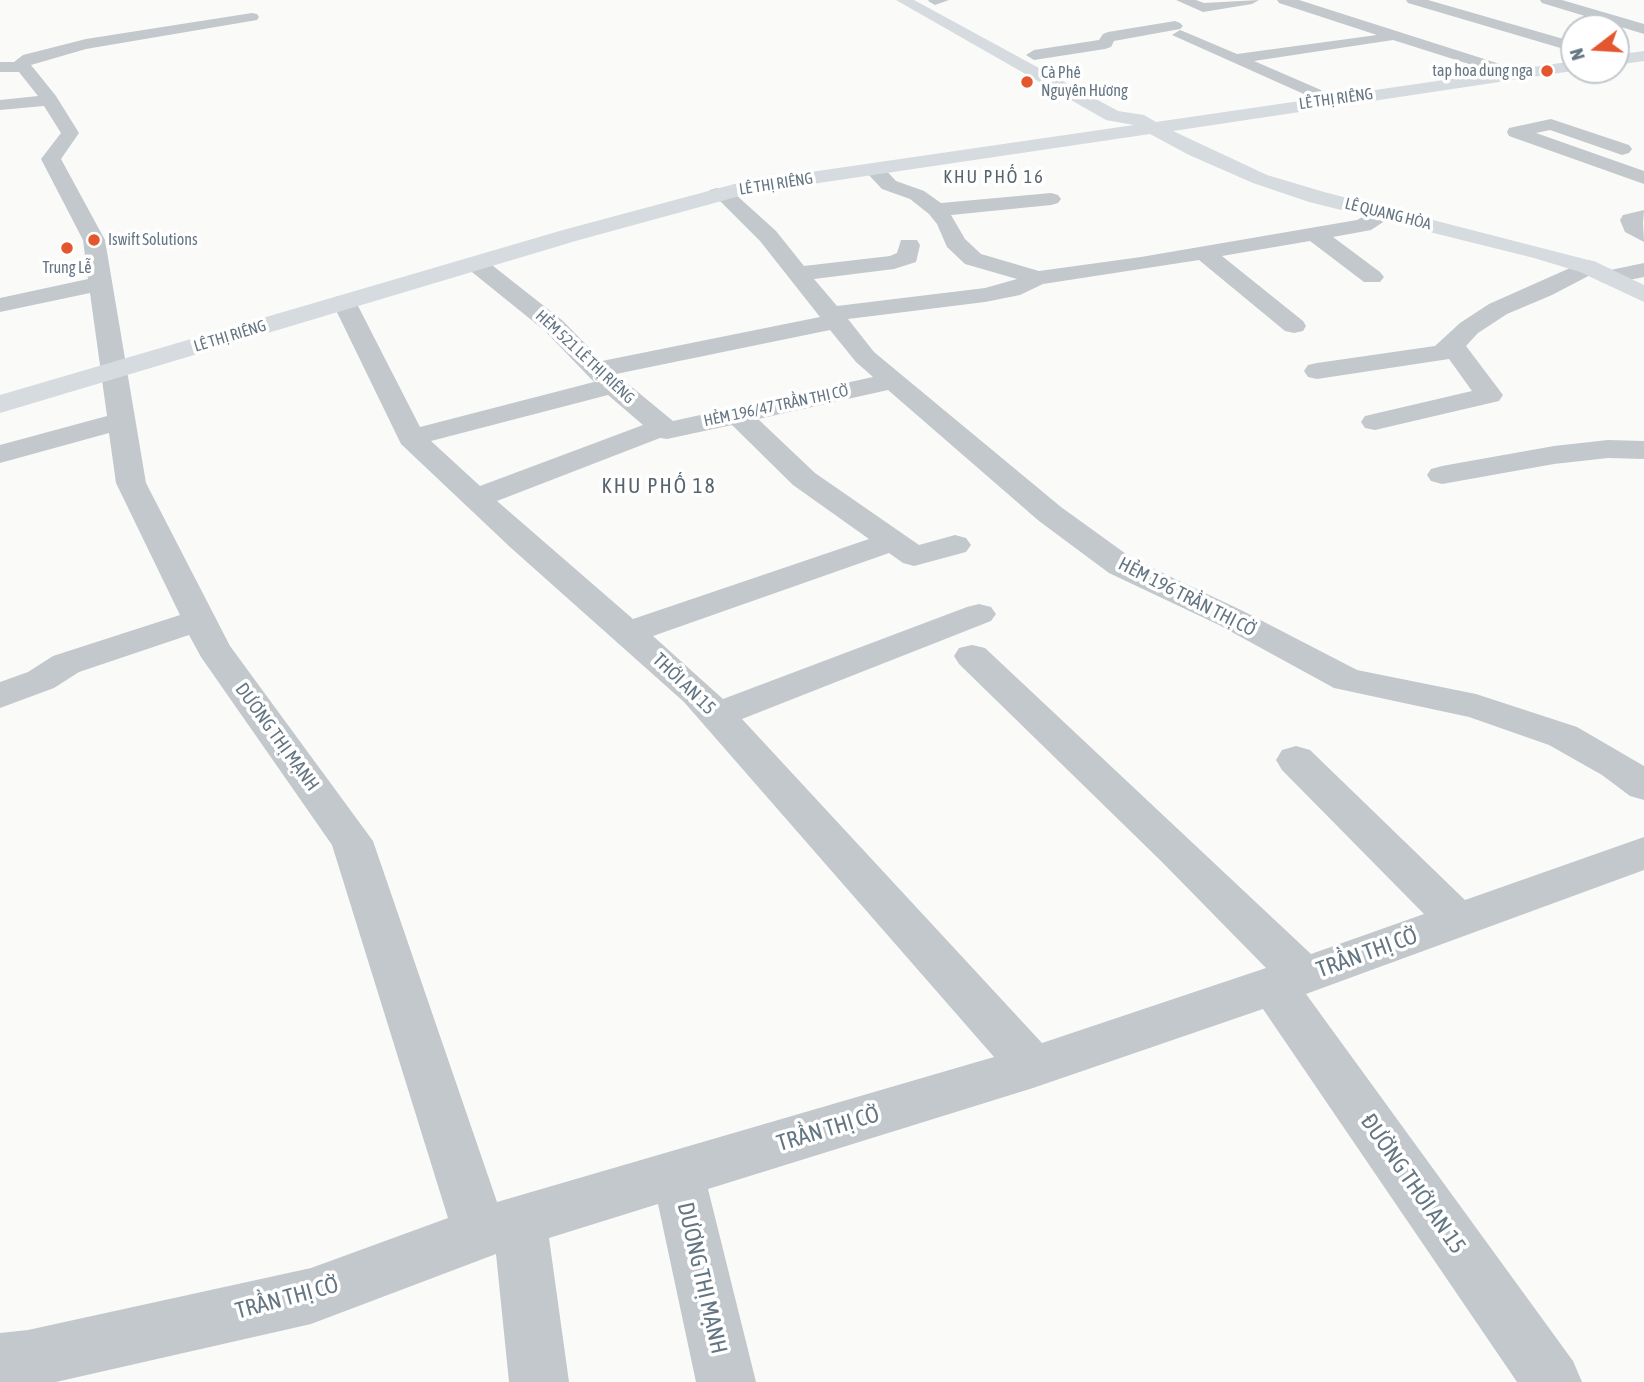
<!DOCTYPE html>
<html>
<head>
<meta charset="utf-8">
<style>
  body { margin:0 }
  #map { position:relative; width:1644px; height:1382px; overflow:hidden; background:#fafaf8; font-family:"Asap Condensed",sans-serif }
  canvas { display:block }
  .north { position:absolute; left:1560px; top:14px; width:70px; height:70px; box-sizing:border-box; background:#fff; border:2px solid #c1c8cd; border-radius:50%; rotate:253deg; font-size:19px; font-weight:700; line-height:28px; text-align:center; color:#657683 }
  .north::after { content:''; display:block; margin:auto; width:24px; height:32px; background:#e4572e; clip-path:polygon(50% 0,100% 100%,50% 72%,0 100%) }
</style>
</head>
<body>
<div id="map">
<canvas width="1644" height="1382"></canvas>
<div class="north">N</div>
</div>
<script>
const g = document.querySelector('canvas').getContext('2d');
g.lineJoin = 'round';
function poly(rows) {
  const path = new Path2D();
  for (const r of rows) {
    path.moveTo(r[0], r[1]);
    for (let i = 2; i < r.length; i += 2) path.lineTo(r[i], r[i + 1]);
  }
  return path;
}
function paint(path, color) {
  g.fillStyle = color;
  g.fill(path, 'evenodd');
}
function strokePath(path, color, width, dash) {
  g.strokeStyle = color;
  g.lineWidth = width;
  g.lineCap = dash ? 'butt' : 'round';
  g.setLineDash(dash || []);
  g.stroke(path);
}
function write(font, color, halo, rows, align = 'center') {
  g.font = font + ' "Asap Condensed",sans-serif';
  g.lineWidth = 7;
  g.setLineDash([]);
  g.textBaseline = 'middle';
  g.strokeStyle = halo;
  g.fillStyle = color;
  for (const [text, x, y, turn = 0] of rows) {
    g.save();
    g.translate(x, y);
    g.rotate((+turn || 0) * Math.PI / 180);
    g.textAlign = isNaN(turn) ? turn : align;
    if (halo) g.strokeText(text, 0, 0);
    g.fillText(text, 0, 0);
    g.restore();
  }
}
paint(poly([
  [949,0,935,5,928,1,929,0,949,0],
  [1176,0,1196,0,1204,3,1259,0,1252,4,1203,12,1176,0],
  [1277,0,1299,0,1503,65,1505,68,1497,73,1491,71,1393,40,1254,61,1321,90,1324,94,1315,99,1172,35,1180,30,1185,32,1237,54,1377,35,1279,3,1277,0],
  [1406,0,1428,0,1574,42,1574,52,1408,3,1406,0],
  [1540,0,1562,0,1644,24,1644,34,1542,3,1540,0],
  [252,13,257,14,259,17,257,20,86,49,31,65,56,96,79,133,61,159,105,240,146,483,230,646,373,841,497,1202,994,1057,684,702,510,547,401,444,332,302,335,297,344,295,353,297,356,302,420,427,594,382,545,331,467,268,464,263,467,258,483,258,563,321,602,361,820,317,760,241,720,201,710,198,707,194,710,190,717,188,734,193,776,231,804,266,890,256,897,253,901,240,917,240,920,245,916,262,894,269,814,279,837,306,985,288,1017,279,965,264,947,247,937,224,929,214,910,199,882,189,867,173,864,169,867,165,874,163,881,165,896,181,924,191,941,203,1051,193,1058,195,1061,199,1058,203,1051,205,951,215,965,239,981,254,1039,271,1141,257,1357,220,1377,209,1391,209,1395,213,1391,217,1371,230,1333,237,1380,272,1384,277,1380,282,1364,282,1310,241,1222,256,1303,321,1306,326,1303,331,1294,333,1285,331,1199,260,1043,284,1020,295,985,302,848,319,874,352,1061,507,1133,559,1243,611,1357,670,1476,694,1577,727,1644,766,1644,800,1630,796,1602,775,1549,745,1469,717,1334,688,1219,625,1109,573,1039,521,888,390,758,419,815,473,919,545,955,535,966,538,971,545,966,552,914,566,903,563,889,553,653,636,723,699,967,607,979,604,991,607,996,614,991,621,742,719,1042,1043,1266,968,1162,862,959,664,954,656,959,648,972,645,985,648,1311,954,1424,914,1282,770,1276,760,1282,750,1296,746,1310,750,1465,900,1644,837,1644,870,1306,994,1573,1361,1582,1382,1517,1382,1263,1009,1033,1088,708,1189,756,1382,696,1382,658,1204,549,1238,569,1382,509,1382,496,1254,311,1324,56,1382,0,1382,0,1333,28,1330,311,1268,448,1218,332,845,201,657,189,635,79,672,54,688,0,708,0,682,28,672,53,656,180,615,116,483,109,433,0,463,0,445,107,416,90,293,0,312,0,298,88,279,83,240,41,159,61,133,44,106,0,110,0,100,38,96,19,72,0,72,0,62,14,62,23,55,86,39,252,13],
  [830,330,856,362,873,377,673,421,616,374,830,330],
  [608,395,643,425,480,486,431,441,608,395],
  [732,425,793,485,869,539,633,619,497,501,660,438,667,439,732,425],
  [1175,21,1180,23,1183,26,1180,29,1114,41,1111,47,1105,49,1034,60,1026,55,1034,50,1099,40,1103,34,1108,32,1175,21],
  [1551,119,1629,145,1632,149,1629,153,1622,155,1550,130,1536,133,1644,171,1644,184,1509,136,1507,132,1509,128,1551,119],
  [1644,210,1643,223,1644,242,1625,232,1620,220,1623,215,1644,210],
  [1588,260,1596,262,1599,267,1596,272,1552,295,1507,314,1478,333,1466,346,1503,395,1499,401,1375,430,1365,428,1361,422,1365,416,1472,391,1449,359,1317,379,1308,377,1304,371,1308,365,1317,363,1435,346,1460,323,1489,304,1588,260],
  [1644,263,1644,277,1609,284,1601,282,1597,277,1601,272,1644,263],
  [1608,440,1644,441,1644,459,1608,458,1554,464,1442,484,1431,481,1427,475,1431,469,1442,466,1554,446,1608,440]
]), '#c3c8cc');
paint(poly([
  [896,0,914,0,1118,111,1144,115,1156,122,1574,61,1574,70,1579,70,1173,131,1267,175,1324,192,1596,262,1644,285,1644,302,1580,272,1534,258,1309,202,1253,183,1189,155,1150,134,751,193,579,240,0,413,0,395,563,230,742,182,1134,125,1106,120,896,0],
  [1644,51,1644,61,1616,65,1616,55,1644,51]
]), '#d6dbdf');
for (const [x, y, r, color] of [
  [1547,71,7,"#e4572e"],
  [1027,82,7,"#e4572e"],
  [94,240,7,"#e4572e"],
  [67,248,7,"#e4572e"]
]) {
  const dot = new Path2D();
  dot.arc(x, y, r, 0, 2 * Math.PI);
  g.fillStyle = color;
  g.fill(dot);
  strokePath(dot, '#fff', 2.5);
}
write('16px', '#657683', '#fff', [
  ["tap hoa dung nga",1533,71,"right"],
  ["Cà Phê",1041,73],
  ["Nguyên Hương",1041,91],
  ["Iswift Solutions",108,240],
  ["Trung Lễ",67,268,"center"]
], 'left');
write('16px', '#657683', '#fff', [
  ["LÊ THỊ RIÊNG",1336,99,-8],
  ["LÊ THỊ RIÊNG",776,184,-9],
  ["LÊ QUANG HÒA",1388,214,14],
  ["LÊ THỊ RIÊNG",230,336,-17],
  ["HẺM 521 LÊ THỊ RIÊNG",585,357,43],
  ["HẺM 196/47 TRẦN THỊ CỜ",776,406,-12]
]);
g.letterSpacing = '2px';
write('18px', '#57646e', '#fff', [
  ["KHU PHỐ 16",994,177]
]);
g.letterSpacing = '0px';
write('19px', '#657683', '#fff', [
  ["HẺM 196 TRẦN THỊ CỜ",1187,597,27],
  ["THỚI AN 15",684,684,44],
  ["DƯƠNG THỊ MẠNH",277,737,54]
]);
g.letterSpacing = '2px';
write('21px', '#57646e', '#fff', [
  ["KHU PHỐ 18",659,486]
]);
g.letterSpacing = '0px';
write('23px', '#657683', '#fff', [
  ["TRẦN THỊ CỜ",1367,953,-20],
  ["TRẦN THỊ CỜ",828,1129,-17],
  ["ĐƯỜNG THỚI AN 15",1413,1184,55],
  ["DƯƠNG THỊ MẠNH",702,1278,77],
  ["TRẦN THỊ CỜ",287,1298,-15]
]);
</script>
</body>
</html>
